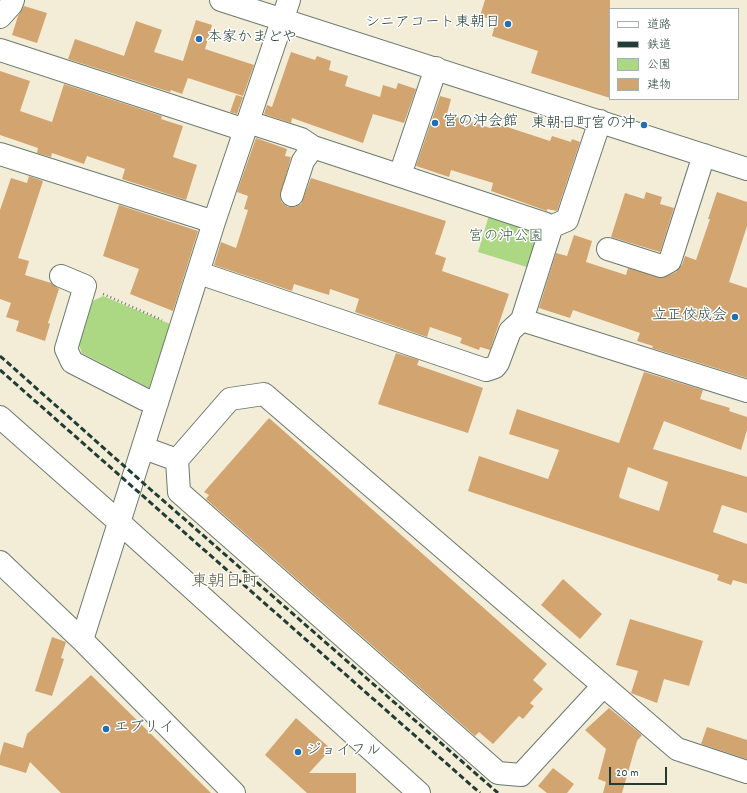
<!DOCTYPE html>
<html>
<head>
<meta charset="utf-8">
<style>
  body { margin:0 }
  #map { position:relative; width:747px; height:793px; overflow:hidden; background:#f3ecd7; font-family:Dekko,"Klee One",sans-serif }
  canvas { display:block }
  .legend { position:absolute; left:609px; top:8px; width:130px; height:92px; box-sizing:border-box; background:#fff; border:1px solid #a5b1ae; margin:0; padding:5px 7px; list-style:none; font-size:12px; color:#1f3d34 }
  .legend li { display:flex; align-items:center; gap:8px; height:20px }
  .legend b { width:20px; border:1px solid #a5b1ae }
  .scale { position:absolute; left:609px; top:767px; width:58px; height:18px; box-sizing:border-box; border:2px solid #1f3d34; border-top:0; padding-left:5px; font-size:12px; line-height:14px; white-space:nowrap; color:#1f3d34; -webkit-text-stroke:3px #fff; paint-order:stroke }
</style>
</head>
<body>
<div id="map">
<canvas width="747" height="793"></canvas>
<ul class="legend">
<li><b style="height:5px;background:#fff"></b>道路</li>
<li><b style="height:5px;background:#1f3d34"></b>鉄道</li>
<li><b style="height:11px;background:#acd884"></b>公園</li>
<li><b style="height:11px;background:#d2a570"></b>建物</li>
</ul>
<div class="scale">20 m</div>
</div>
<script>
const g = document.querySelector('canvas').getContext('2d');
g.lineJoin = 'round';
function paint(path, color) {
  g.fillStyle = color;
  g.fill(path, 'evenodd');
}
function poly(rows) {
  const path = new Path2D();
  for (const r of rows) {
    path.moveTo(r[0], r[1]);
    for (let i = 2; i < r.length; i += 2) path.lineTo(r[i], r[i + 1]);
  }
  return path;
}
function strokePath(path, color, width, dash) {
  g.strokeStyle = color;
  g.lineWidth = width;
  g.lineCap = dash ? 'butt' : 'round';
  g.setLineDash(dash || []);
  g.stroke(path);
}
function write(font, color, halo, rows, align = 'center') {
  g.font = font + ' Dekko,"Klee One",sans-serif';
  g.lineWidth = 3;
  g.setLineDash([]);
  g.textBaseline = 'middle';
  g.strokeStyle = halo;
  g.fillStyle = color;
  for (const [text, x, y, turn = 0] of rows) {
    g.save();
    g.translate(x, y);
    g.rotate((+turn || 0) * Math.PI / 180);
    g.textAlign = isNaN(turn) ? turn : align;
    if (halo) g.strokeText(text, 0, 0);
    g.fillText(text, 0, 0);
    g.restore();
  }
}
paint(poly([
  [490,212,540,234,530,268,478,252],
  [103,296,170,324,149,388,82,353,79,345,93,301]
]), '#acd884');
paint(poly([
  [485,0,610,0,610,98,531,73,538,51,492,36,496,21,480,16],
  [24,6,47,13,37,43,12,35,18,16],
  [196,20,212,25,205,49,254,65,243,96,188,78,182,94,171,90,170,92,68,59,75,39,124,56,136,21,162,30,154,52,183,61],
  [291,52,315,60,317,56,331,61,329,70,348,76,345,86,380,97,383,85,396,89,398,83,416,89,404,123,373,114,363,143,292,118,291,123,264,114,267,105,272,107],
  [0,71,30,81,20,111,52,122,64,84,162,116,161,119,183,126,173,157,197,165,186,200,122,179,125,169,87,156,84,164,52,153,51,157,37,153,38,148,0,135],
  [236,95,243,97,237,114,230,112],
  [440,96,451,99,447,114,490,128,492,122,550,141,552,136,571,142,572,139,580,142,557,211,547,209,547,211,491,191,493,183,451,170,449,177,416,166],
  [256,138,287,149,285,156,291,157,280,197,282,203,288,207,295,207,301,204,311,178,446,221,435,254,446,258,442,271,509,294,490,350,480,347,479,350,460,343,462,338,430,327,427,337,355,312,359,299,330,289,329,295,294,284,292,291,214,265,221,242,236,248,248,210,244,209,248,196,237,192],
  [29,176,43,181,18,258,29,261,25,275,51,283,59,289,48,323,50,324,45,341,16,331,19,321,6,317,11,303,0,299,0,210,11,178,27,183],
  [646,192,662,197,660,204,674,208,660,252,611,237,625,193,644,199],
  [717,192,747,202,747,226,729,282,747,288,747,378,652,348,653,346,637,341,640,333,573,310,570,318,539,308,556,253,567,256,574,235,592,241,586,262,626,275,628,268,663,278,676,272,682,265,685,256,696,260,710,219,708,219],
  [119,205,198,231,173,311,130,294,139,269,103,256],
  [396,353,419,360,417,365,483,388,468,433,378,404],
  [644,372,703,390,700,399,730,408,729,411,747,417,747,430,741,450,664,421,653,449,747,477,747,513,722,505,713,532,747,544,747,584,733,580,731,585,717,580,719,575,468,491,479,456,548,479,559,450,509,434,517,409,619,443],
  [628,467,668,482,659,511,620,498,619,496],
  [269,418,547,664,533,680,543,689,530,703,534,706,523,719,519,716,493,744,479,732,475,736,206,499,209,495,204,492],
  [563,579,602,614,580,639,541,605],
  [630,619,703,641,689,686,664,679,657,703,631,693,638,671,616,665],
  [52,637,66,642,61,658,64,659,52,696,35,691],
  [91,675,211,793,61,793,30,762,26,773,0,765,0,756,4,742,23,748,27,734],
  [609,708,642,735,637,741,622,793,603,793,606,782,598,779,606,749,585,730],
  [296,718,331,749,309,773,356,773,356,793,307,793,265,755],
  [707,727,747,740,747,759,701,744],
  [553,768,574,784,567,793,547,793,538,786]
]), '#d2a570');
const minor = poly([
  [221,0,747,169],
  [0,17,11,5,13,0],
  [0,50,245,130],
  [248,122,301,139,313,147,546,224,550,232,522,320],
  [0,154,214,222],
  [400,175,436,68],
  [292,195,303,161,313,147],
  [548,228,567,220,600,121],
  [608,249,661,266,670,261,704,155],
  [199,273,486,370,495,367,498,363,510,331,522,320,747,391],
  [61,276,85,286,66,349,72,362,144,399,157,403],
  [0,417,120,523,419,793],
  [144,448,177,460],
  [0,562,82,640,234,793],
  [82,640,214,222,289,0],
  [603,686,521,775,498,773,179,492,177,460,230,399,264,394,677,749,747,772]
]);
strokePath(minor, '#697a6d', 24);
strokePath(poly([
  [103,294,162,320]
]), '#697a6d', 2.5, [1, 3]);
strokePath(minor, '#fff', 22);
strokePath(poly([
  [0,356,150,489,498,793],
  [0,370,480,793]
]), '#1f3d34', 3, [6, 3]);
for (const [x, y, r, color] of [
  [508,24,4,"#1f6fb2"],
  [199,39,4,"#1f6fb2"],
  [435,123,4,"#1f6fb2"],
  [644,125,4,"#1f6fb2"],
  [735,317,4,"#1f6fb2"],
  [106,729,4,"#1f6fb2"],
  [298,752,4,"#1f6fb2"]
]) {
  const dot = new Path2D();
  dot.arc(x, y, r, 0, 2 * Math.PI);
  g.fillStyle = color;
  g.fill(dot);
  strokePath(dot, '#fff', 1.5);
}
write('15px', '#1f3d34', '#fff', [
  ["シニアコート東朝日",500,24,"right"],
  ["本家かまどや",207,39],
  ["宮の沖会館",443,123],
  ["東朝日町宮の沖",636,125,"right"],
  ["立正佼成会",727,317,"right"],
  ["エブリイ",114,729],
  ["ジョイフル",306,752]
], 'left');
write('15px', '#426448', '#fff', [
  ["宮の沖公園",506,238]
]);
write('17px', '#5e6149', '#fff', [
  ["東朝日町",225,584]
]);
</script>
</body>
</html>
